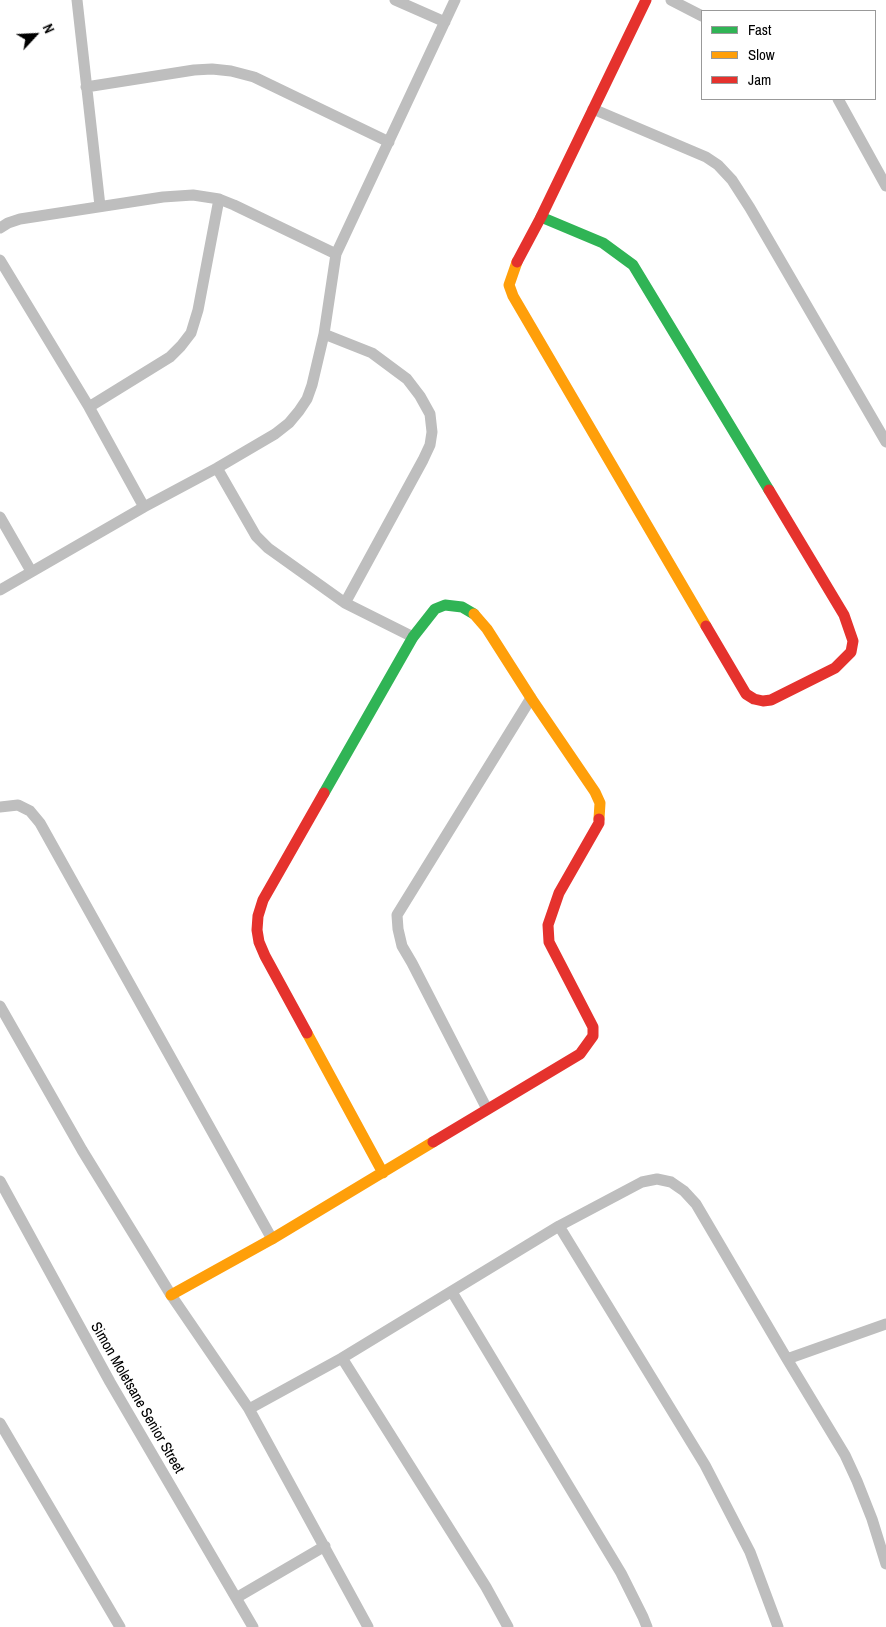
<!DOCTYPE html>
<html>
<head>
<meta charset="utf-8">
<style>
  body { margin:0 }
  #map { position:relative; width:886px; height:1627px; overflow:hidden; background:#fff; font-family:"Archivo Narrow",sans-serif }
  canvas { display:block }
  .legend { position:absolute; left:701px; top:10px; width:175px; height:90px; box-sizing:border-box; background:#fff; border:1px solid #999; margin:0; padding:6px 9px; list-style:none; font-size:15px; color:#000 }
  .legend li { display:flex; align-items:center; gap:10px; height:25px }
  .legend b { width:25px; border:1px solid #999 }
  .north { position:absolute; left:10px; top:10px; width:50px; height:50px; -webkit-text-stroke:4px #fff; paint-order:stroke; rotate:65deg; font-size:14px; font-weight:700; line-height:20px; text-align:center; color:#000 }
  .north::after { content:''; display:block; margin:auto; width:18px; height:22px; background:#000; clip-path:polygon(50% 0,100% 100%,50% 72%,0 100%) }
</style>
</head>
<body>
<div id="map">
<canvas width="886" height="1627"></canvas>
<ul class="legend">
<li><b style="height:6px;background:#30b455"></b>Fast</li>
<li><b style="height:6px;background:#ff9f0a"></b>Slow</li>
<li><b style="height:6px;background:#e5322d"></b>Jam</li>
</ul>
<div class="north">N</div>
</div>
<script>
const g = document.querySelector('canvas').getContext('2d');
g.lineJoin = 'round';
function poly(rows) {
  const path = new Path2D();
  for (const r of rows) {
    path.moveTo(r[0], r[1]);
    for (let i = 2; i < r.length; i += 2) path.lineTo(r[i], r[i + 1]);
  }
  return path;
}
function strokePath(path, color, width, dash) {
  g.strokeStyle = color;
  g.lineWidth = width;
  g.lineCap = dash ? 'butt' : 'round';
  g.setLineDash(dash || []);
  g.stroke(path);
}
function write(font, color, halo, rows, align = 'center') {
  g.font = font + ' "Archivo Narrow",sans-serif';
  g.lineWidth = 4.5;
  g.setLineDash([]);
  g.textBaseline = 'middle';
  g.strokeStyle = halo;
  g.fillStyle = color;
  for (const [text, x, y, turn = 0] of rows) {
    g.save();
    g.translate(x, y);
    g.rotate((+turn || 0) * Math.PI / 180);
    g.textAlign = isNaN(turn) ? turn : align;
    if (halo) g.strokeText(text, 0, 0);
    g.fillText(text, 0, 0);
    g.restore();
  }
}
strokePath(poly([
  [77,0,100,206],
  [395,0,445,22],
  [671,0,702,16],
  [86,87,194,70,212,69,231,71,254,77,389,142],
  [838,99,886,186],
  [593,109,706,157,718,165,732,180,750,208,886,442],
  [0,228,8,223,20,219,163,197,193,195,219,199,234,205,336,254],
  [0,260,89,407,144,507],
  [324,334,372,353,407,379,420,396,430,414,432,432,430,445,423,460,345,603],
  [89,407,170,357,181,346,191,333,198,310,219,199],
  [217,468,256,536,268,548,345,603,413,637],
  [0,517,31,571],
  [0,590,144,507,217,468,275,434,289,423,299,411,307,399,312,385,324,334,336,254,455,0],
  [0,807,18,805,30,811,40,823,272,1239],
  [0,1006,82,1150,171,1295,249,1409,368,1627],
  [487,1109,412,963,402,946,398,929,397,915,531,698],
  [0,1181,110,1382,253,1627],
  [559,1226,705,1465,750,1552,778,1627],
  [452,1292,621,1573,643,1617,647,1627],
  [342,1358,486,1587,508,1627],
  [787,1359,886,1324],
  [249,1409,342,1358,559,1226,642,1182,657,1179,671,1182,684,1191,696,1204,787,1359,845,1455,857,1481,872,1519,886,1564],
  [0,1423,120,1627],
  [236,1598,325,1546]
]), '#bebebe', 11);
strokePath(poly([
  [541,217,603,243,633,265,769,490],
  [324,793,413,637,435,609,445,605,462,607,474,614]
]), '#30b455', 11);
strokePath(poly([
  [517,262,509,285,513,296,706,626],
  [474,614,487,629,531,698,595,792,600,803,599,819],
  [307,1033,383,1173],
  [171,1295,272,1239,433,1142]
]), '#ff9f0a', 11);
strokePath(poly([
  [517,262,541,217,646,0],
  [706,626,746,694,754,699,763,701,771,700,835,668,851,652,853,641,844,615,769,490],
  [307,1033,265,956,259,942,257,930,258,916,263,900,324,793],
  [433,1142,580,1054,593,1036,593,1027,549,942,548,925,559,893,599,823,599,819]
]), '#e5322d', 11);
write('15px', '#000', '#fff', [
  ["Simon Moletsane Senior Street",137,1398,60]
]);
</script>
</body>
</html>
